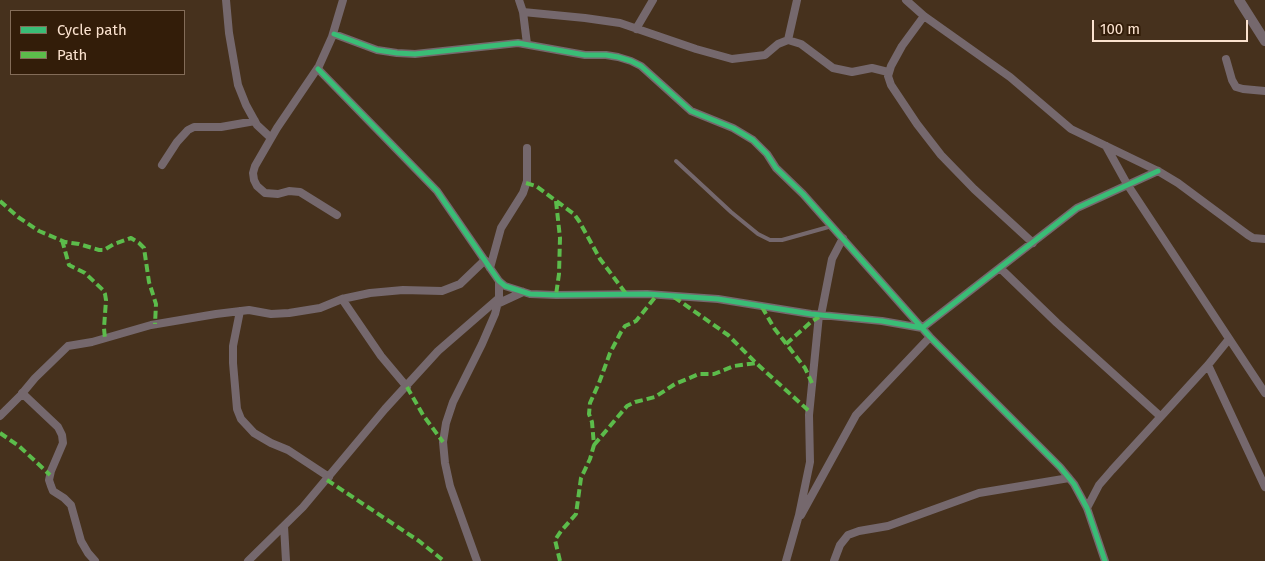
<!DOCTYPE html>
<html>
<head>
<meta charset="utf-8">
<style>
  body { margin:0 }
  #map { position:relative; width:1265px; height:561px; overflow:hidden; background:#46311d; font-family:"Fira Sans",sans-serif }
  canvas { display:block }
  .legend { position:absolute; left:10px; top:10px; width:175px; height:65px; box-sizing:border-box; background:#331d09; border:1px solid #836c58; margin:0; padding:6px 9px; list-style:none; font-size:15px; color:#fbe2cf }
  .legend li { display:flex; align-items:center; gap:10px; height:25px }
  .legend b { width:25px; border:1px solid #836c58 }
  .scale { position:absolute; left:1092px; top:20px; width:156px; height:22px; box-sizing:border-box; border:2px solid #fbe2cf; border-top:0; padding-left:6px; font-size:15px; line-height:18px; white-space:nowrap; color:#fbe2cf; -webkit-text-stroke:4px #331d09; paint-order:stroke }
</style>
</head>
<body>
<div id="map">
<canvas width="1265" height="561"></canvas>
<ul class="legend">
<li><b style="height:6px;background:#3abd76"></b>Cycle path</li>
<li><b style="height:6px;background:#5cbc4b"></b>Path</li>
</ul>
<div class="scale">100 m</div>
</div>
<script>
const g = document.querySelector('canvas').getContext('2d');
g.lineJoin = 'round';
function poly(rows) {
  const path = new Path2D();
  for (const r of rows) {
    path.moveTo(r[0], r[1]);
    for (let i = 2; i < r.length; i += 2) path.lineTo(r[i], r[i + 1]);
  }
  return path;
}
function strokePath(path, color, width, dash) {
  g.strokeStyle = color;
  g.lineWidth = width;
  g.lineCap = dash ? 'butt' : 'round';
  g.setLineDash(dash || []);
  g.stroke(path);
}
strokePath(poly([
  [676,161,731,212,758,234,770,240,782,240,832,226]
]), '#75686d', 4);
strokePath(poly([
  [226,0,229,33,238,85,246,105,257,125,271,138],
  [519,0,523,12,527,44],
  [906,0,924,16,1010,77,1071,129,1158,171,1178,183,1248,235,1253,238,1265,239],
  [523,12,585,18,620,23,696,49,732,59,765,55,778,44,788,40,801,44,833,68,852,72,872,68,888,72],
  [924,16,902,46,891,66,888,76,891,85,917,124,941,155,974,189,1033,243],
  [636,29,653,0],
  [334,34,377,50,397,53,415,54,518,43,585,55,606,55,618,57,631,61,641,66,691,111,733,128,753,140,767,154,776,168,803,194,930,337,1060,467,1074,484,1087,508,1105,561],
  [788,40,797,0],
  [1226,59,1232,80,1236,87,1243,89,1265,91],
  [318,69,437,191,499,281,505,286,530,294,556,295,647,294,718,299,811,314,882,321,922,328,1077,208,1158,171],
  [1106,146,1127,184,1265,393],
  [162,165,177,142,188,130,194,127,221,127,255,121],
  [337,215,300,192,289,191,278,194,265,193,257,186,254,180,253,173,255,166,277,128,319,66,332,37,343,0],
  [490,268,501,228,523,193,527,181,527,148],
  [1000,268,1057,323,1160,416],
  [342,299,381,356,407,387],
  [497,304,523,292],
  [240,311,233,346,233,363,237,409,241,419,254,433,271,443,288,450,329,477],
  [821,315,832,259,843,238],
  [1208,365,1265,487],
  [22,393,58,427,62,435,63,443,51,471,49,480,51,486,53,491,64,498,71,505,81,541,88,553,95,561],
  [0,416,20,396,35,378,68,346,92,342,151,325,216,314,249,310,271,314,289,313,320,308,342,299,370,293,403,290,442,291,460,284,485,260],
  [1087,508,1099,485,1112,470,1208,365,1229,339],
  [801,515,856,415,930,337],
  [284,526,286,561],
  [248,561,303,507,385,409,438,351,499,298],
  [477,561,450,486,445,463,443,442,446,423,453,402,482,344,495,314,499,298,499,281],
  [786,561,799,515,810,462,809,415,819,315],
  [834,561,840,545,848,535,859,531,888,526,979,493,1069,478]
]), '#75686d', 8);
strokePath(poly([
  [1239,0,1265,41]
]), '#75686d', 10);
strokePath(poly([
  [526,183,536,186,574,214,579,221,600,259,627,295],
  [0,201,18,217,39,231,65,242,79,244,99,250,104,250,114,244,131,238,139,243,144,248,149,282,156,304,155,324],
  [556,201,560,238,559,274,556,295],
  [62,240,69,265,85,273,103,290,105,294,106,300,104,328,105,339],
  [674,297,728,335,756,363,809,411],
  [762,307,774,328,805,368,812,383],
  [786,344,811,322,819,317],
  [407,387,423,415,443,442],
  [0,433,19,446,50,475],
  [594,445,627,406,635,402,655,397,675,384,699,374,714,374,734,366,756,363],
  [327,480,419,541,444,561],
  [560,561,555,540,561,531,576,514,581,478,590,459,594,445,592,422,589,414,590,403,599,383,610,353,621,332,625,326,636,321,657,295]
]), '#5cbc4b', 4, [8, 4]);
strokePath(poly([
  [334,34,377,50,397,53,415,54,518,43,585,55,606,55,618,57,631,61,641,66,691,111,733,128,753,140,767,154,776,168,803,194,930,337,1060,467,1074,484,1087,508,1105,561],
  [318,69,437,191,499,281,505,286,530,294,556,295,647,294,718,299,811,314,882,321,922,328,1077,208,1158,171]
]), '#3abd76', 5);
</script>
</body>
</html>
